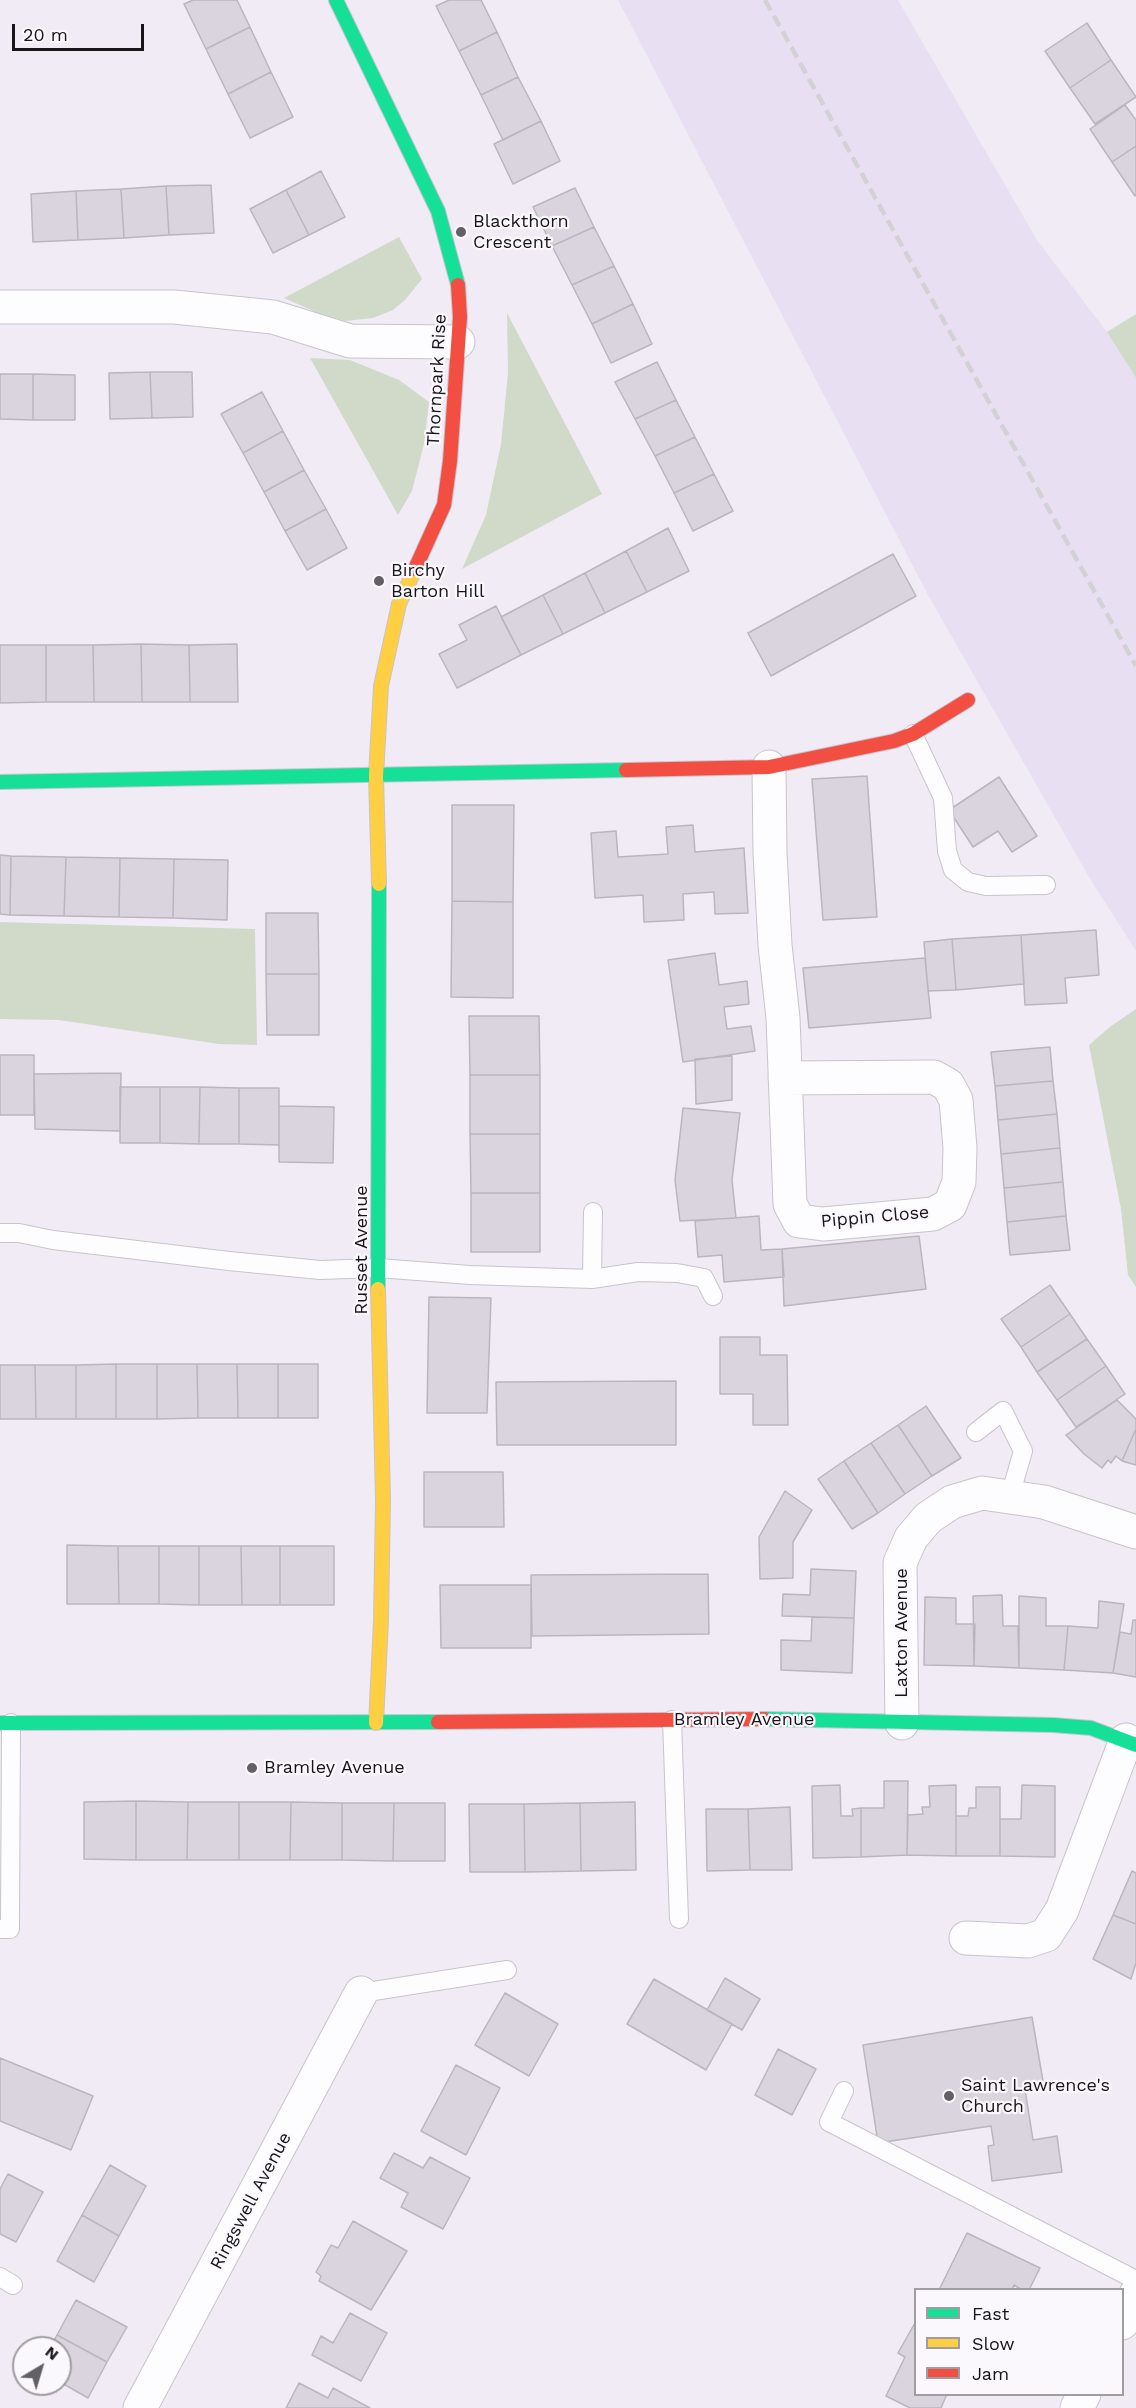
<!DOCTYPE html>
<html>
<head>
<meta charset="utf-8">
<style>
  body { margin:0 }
  #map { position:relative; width:1136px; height:2408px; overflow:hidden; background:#f1ebf6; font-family:"Work Sans",sans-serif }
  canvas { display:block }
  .legend { position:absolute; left:914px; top:2288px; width:210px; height:108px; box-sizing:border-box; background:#faf8fc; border:2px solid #9f9da2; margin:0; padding:8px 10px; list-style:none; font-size:18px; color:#17141a }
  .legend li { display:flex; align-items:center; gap:12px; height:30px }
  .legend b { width:30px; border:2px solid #9f9da2 }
  .north { position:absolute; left:12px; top:2336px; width:60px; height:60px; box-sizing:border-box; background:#faf8fc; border:2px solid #9f9da2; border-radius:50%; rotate:38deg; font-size:16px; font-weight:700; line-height:24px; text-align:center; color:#17141a }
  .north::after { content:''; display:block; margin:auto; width:21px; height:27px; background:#635f67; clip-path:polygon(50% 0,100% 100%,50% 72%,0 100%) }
  .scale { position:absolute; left:12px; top:24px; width:132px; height:27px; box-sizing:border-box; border:3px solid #17141a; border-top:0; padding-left:8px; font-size:18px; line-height:21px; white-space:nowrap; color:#17141a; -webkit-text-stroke:4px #faf8fc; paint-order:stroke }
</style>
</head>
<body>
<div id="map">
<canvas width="1136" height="2408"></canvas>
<ul class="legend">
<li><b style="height:8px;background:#16e098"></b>Fast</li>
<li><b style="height:8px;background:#ffcf43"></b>Slow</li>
<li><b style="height:8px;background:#f24e42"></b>Jam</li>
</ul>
<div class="north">N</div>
<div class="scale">20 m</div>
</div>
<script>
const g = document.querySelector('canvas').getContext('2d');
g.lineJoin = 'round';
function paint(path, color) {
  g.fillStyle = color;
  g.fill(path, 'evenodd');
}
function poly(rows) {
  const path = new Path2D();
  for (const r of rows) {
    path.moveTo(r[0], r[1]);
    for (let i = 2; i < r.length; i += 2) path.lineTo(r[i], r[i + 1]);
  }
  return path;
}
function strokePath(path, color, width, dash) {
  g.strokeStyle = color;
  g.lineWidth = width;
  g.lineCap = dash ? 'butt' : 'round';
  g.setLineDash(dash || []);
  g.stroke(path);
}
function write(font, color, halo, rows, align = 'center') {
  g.font = font + ' "Work Sans",sans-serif';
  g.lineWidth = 4.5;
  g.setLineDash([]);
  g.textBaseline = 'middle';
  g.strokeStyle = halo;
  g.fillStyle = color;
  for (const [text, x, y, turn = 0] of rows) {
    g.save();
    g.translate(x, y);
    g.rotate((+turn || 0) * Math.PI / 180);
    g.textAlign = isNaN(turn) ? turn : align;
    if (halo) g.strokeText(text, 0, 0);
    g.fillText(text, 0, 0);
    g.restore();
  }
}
paint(poly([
  [618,0,898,0,1037,240,1107,332,1136,378,1136,951,1090,879,928,595]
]), '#e9dff2');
paint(poly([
  [399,237,422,279,405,300,393,310,373,318,345,321,318,313,284,298],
  [507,313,602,494,462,569,486,515,501,444,508,373],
  [1136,314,1136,378,1107,332],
  [310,358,350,360,399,380,429,402,424,444,412,491,398,515],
  [0,922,255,929,257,1045,219,1044,59,1020,0,1019],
  [1136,1009,1136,1287,1128,1275,1121,1209,1089,1045,1111,1026]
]), '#d1dac9');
const building = poly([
  [193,0,237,0,250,27,206,49,184,4,193,0],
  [449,0,481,0,497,32,459,51,436,6,449,0],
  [1087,23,1111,60,1070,88,1045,51,1087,23],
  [250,27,271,72,228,94,206,49,250,27],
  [497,32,518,77,481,95,459,51,497,32],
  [1111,60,1136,97,1095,124,1070,88,1111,60],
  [271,72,293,117,250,138,228,94,271,72],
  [518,77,541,121,503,140,481,95,518,77],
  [1125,105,1136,120,1136,146,1112,162,1090,129,1125,105],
  [541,121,560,161,513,184,494,144,541,121],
  [1136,146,1136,195,1135,196,1112,162,1136,146],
  [321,171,345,217,309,235,286,190,321,171],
  [211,185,214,233,169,235,166,186,211,185],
  [166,186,169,235,124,238,121,189,166,186],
  [575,188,594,227,552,246,533,207,575,188],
  [121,189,124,238,78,240,76,191,121,189],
  [286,190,309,235,273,253,250,209,286,190],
  [76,191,78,240,33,242,31,194,76,191],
  [594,227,614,266,572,285,552,246,594,227],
  [614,266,633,304,592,324,572,285,614,266],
  [633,304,652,344,611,363,592,324,633,304],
  [657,362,676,400,635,419,615,382,657,362],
  [150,372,192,372,193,417,152,418,150,372],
  [150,372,152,418,110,419,109,373,150,372],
  [0,374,33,374,33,420,0,419,0,374],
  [33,374,75,375,75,420,33,420,33,374],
  [262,392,283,431,243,453,221,414,262,392],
  [676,400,695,437,655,456,635,419,676,400],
  [283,431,304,470,264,492,243,453,283,431],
  [695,437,714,474,674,493,655,456,695,437],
  [304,470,326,509,285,531,264,492,304,470],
  [714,474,733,511,693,531,674,493,714,474],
  [326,509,347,548,307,570,285,531,326,509],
  [668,528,689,571,647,592,626,551,668,528],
  [626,551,647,592,605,613,585,573,626,551],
  [893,554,916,596,771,676,748,633,893,554],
  [585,573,605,613,563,634,543,595,585,573],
  [543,595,563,634,521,655,501,617,543,595],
  [496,606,521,655,457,688,439,654,467,640,459,625,496,606],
  [141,644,142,702,94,702,93,645,141,644],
  [141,644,189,645,190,702,142,702,141,644],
  [237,644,238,702,190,702,189,645,237,644],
  [0,645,46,645,46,702,0,703,0,645],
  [46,645,93,645,94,702,46,702,46,645],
  [867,776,877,917,823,920,812,779,867,776],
  [999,777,1037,836,1012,852,998,831,973,847,949,810,999,777],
  [452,805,514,805,513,902,452,901,452,805],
  [693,825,695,852,744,848,748,913,715,914,714,892,683,894,684,920,644,922,643,895,595,898,591,833,616,831,618,857,668,854,666,827,693,825],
  [0,855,11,856,10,915,0,914,0,855],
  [11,856,66,857,64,916,10,915,11,856],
  [66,857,120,858,119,917,64,916,66,857],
  [120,858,174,859,173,918,119,917,120,858],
  [174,859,228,860,227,920,173,918,174,859],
  [452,901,513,902,513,998,451,997,452,901],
  [266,913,318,913,319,974,266,974,266,913],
  [1096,930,1099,975,1065,978,1067,1003,1025,1005,1021,935,1096,930],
  [1021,935,1024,984,956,990,952,939,1021,935],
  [952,939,956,990,928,991,924,942,952,939],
  [715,953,719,985,747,981,749,1004,724,1007,727,1029,751,1026,755,1051,683,1062,668,960,715,953],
  [925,958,931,1018,809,1028,803,968,925,958],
  [266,974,319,974,319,1035,267,1035,266,974],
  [469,1016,539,1016,540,1075,470,1075,469,1016],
  [1050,1047,1053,1081,995,1086,991,1052,1050,1047],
  [0,1055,34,1055,34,1115,0,1115,0,1055],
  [732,1056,732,1100,696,1104,695,1059,732,1056],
  [121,1073,120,1131,35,1129,34,1074,121,1073],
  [470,1075,540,1075,540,1134,470,1134,470,1075],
  [1053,1081,1057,1114,998,1120,995,1086,1053,1081],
  [120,1087,160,1087,160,1143,120,1143,120,1087],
  [160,1087,200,1087,199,1144,160,1143,160,1087],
  [200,1087,239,1088,239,1144,199,1144,200,1087],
  [239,1088,279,1088,279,1145,239,1144,239,1088],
  [279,1106,334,1107,333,1163,279,1162,279,1106],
  [683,1108,740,1113,732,1180,736,1218,680,1221,675,1180,683,1108],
  [1057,1114,1060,1148,1001,1154,998,1120,1057,1114],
  [470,1134,540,1134,540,1193,471,1193,470,1134],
  [1060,1148,1063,1182,1004,1188,1001,1154,1060,1148],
  [1063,1182,1066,1216,1007,1222,1004,1188,1063,1182],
  [471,1193,540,1193,540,1252,471,1252,471,1193],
  [759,1216,761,1250,782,1249,784,1277,724,1282,722,1255,698,1257,695,1221,759,1216],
  [1066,1216,1070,1250,1010,1255,1007,1222,1066,1216],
  [919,1236,926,1289,784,1306,782,1249,919,1236],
  [1050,1285,1070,1314,1021,1347,1001,1319,1050,1285],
  [429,1297,491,1298,487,1413,427,1413,429,1297],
  [1070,1314,1087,1339,1037,1372,1021,1347,1070,1314],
  [720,1337,760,1337,760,1355,787,1355,788,1425,753,1425,753,1394,720,1394,720,1337],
  [1087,1339,1106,1366,1057,1400,1037,1372,1087,1339],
  [116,1364,116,1419,76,1419,76,1365,116,1364],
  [116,1364,157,1364,157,1419,116,1419,116,1364],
  [157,1364,197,1364,198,1418,157,1419,157,1364],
  [197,1364,237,1364,238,1418,198,1418,197,1364],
  [237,1364,278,1364,278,1418,238,1418,237,1364],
  [278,1364,318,1364,318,1418,278,1418,278,1364],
  [0,1365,35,1365,36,1419,0,1419,0,1365],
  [35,1365,76,1365,76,1419,36,1419,35,1365],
  [1106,1366,1125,1394,1076,1427,1057,1400,1106,1366],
  [676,1381,676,1445,497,1445,496,1382,676,1381],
  [1117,1400,1136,1419,1136,1429,1122,1461,1116,1456,1111,1463,1108,1460,1102,1468,1084,1454,1066,1435,1117,1400],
  [926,1406,961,1458,932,1476,898,1425,926,1406],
  [898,1425,932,1476,905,1494,871,1443,898,1425],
  [1136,1429,1136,1465,1122,1461,1136,1429],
  [871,1443,905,1494,878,1513,844,1461,871,1443],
  [844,1461,878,1513,852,1529,818,1479,844,1461],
  [424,1472,503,1472,504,1527,424,1527,424,1472],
  [785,1491,812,1510,793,1542,793,1578,760,1579,759,1537,785,1491],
  [67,1545,118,1546,119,1604,67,1604,67,1545],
  [118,1546,159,1546,159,1604,119,1604,118,1546],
  [159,1546,199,1546,199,1605,159,1604,159,1546],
  [199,1546,241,1546,242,1605,199,1605,199,1546],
  [241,1546,280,1546,280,1605,242,1605,241,1546],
  [280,1546,334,1546,334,1605,280,1605,280,1546],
  [811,1569,856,1571,854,1618,782,1616,783,1594,810,1595,811,1569],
  [708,1574,709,1634,532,1636,531,1575,708,1574],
  [440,1585,531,1585,531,1648,441,1648,440,1585],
  [1002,1595,1003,1626,1018,1626,1019,1668,974,1666,973,1596,1002,1595],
  [1019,1596,1046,1598,1046,1626,1068,1626,1064,1670,1019,1668,1019,1596],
  [925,1597,956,1598,956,1624,975,1624,974,1666,924,1665,925,1597],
  [1099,1601,1124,1604,1113,1673,1064,1670,1068,1626,1098,1628,1099,1601],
  [812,1617,854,1618,852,1673,781,1670,781,1640,811,1641,812,1617],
  [1133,1620,1136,1620,1136,1677,1113,1673,1120,1632,1131,1634,1133,1620],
  [884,1781,908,1781,907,1855,861,1857,861,1808,884,1808,884,1781],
  [840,1785,841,1816,853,1816,852,1809,861,1808,861,1857,813,1858,812,1786,840,1785],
  [956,1785,956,1856,907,1855,908,1815,923,1814,922,1807,930,1807,929,1786,956,1785],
  [1022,1785,1055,1786,1055,1857,1000,1856,1000,1819,1021,1819,1022,1785],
  [976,1787,1000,1787,1000,1856,956,1856,956,1816,968,1816,969,1808,976,1808,976,1787],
  [136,1801,136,1860,84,1859,84,1802,136,1801],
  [136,1801,188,1802,187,1860,136,1860,136,1801],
  [188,1802,239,1802,239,1860,187,1860,188,1802],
  [239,1802,291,1802,290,1860,239,1860,239,1802],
  [291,1802,342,1803,342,1860,290,1860,291,1802],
  [635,1802,636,1870,581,1871,580,1803,635,1802],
  [342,1803,394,1803,393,1861,342,1860,342,1803],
  [394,1803,445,1803,445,1861,393,1861,394,1803],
  [580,1803,581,1871,525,1872,524,1804,580,1803],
  [469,1804,524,1804,525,1872,470,1872,469,1804],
  [790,1807,792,1870,750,1870,748,1809,790,1807],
  [706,1809,748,1809,750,1870,707,1871,706,1809],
  [1132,1871,1136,1873,1136,1924,1113,1915,1132,1871],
  [1113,1915,1136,1924,1136,1963,1131,1979,1093,1959,1113,1915],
  [725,1978,760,1999,742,2030,707,2010,725,1978],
  [654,1979,732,2024,706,2070,627,2024,654,1979],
  [505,1993,558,2024,529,2076,475,2045,505,1993],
  [1032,2017,1043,2081,1024,2083,1033,2140,1057,2136,1062,2172,992,2181,988,2146,994,2145,991,2126,878,2143,863,2045,1032,2017],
  [778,2049,816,2069,792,2115,755,2095,778,2049],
  [0,2058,93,2096,71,2150,0,2121,0,2058],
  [456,2065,500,2088,466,2155,421,2131,456,2065],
  [394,2153,423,2168,430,2157,470,2178,443,2229,401,2207,408,2193,380,2178,394,2153],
  [110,2165,146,2186,119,2236,82,2215,110,2165],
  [8,2174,43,2192,16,2242,0,2234,0,2189,8,2174],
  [82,2215,119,2236,94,2282,57,2261,82,2215],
  [353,2221,407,2251,371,2310,319,2281,321,2276,316,2272,331,2245,338,2248,353,2221],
  [967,2233,1040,2268,1029,2290,1022,2290,1014,2285,1012,2290,939,2290,967,2233],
  [76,2300,127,2327,107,2362,57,2335,76,2300],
  [350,2313,387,2333,361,2381,312,2355,321,2336,333,2343,350,2313],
  [916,2321,916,2394,947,2394,941,2408,910,2408,886,2396,905,2357,898,2353,916,2321],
  [57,2335,107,2362,88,2398,60,2382,60,2348,50,2348,57,2335],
  [299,2383,328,2398,333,2388,370,2408,286,2408,299,2383]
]);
paint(building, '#d9d4dd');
strokePath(building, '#bab6be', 1.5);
const lane = poly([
  [913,734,943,798,947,851,953,870,968,882,986,886,1046,885],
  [0,1233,19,1233,53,1240,229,1261,320,1270,378,1268,470,1275,592,1279,593,1212],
  [592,1279,638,1272,677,1273,704,1278,713,1296],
  [976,1432,1003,1411,1023,1451,1010,1496],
  [672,1720,679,1919],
  [0,1929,10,1929,11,1723],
  [361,1993,507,1970],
  [844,2091,829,2122,1136,2280],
  [0,2277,13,2285]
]);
const street = poly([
  [0,307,174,307,273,317,350,341,458,342],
  [769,767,770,853,775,945,783,1018,790,1204,799,1221,823,1224,933,1214,950,1205,959,1182,960,1148,956,1100,948,1085,934,1077,785,1078],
  [902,1723,900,1563,911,1538,928,1518,952,1502,982,1493,1044,1502,1136,1532],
  [966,1938,1028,1941,1046,1935,1062,1910,1126,1740],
  [1122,2323,1136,2294],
  [140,2408,361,1993],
  [1077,2408,1084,2394]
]);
const fast = poly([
  [336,0,438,211,458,285],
  [0,782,626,770],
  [378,1289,379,884],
  [764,1719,1053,1725,1091,1728,1136,1745],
  [0,1723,438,1722]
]);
const slow = poly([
  [379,884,376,776,381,686,399,604,415,569],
  [376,1723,381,1621,383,1500,378,1289]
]);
const jam = poly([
  [415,569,444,505,450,461,460,317,458,285],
  [626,770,769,767,894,741,913,734,968,700],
  [438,1722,764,1719]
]);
strokePath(lane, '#c8c4cc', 20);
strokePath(street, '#c8c4cc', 35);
strokePath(fast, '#c8c4cc', 16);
strokePath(slow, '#c8c4cc', 16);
strokePath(jam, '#c8c4cc', 16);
strokePath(lane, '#fdfcfe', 18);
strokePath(street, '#fdfcfe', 33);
strokePath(fast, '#16e098', 14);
strokePath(slow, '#ffcf43', 14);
strokePath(jam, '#f24e42', 14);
strokePath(poly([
  [765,0,1136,666]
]), '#d2d1d3', 4.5, [12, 6]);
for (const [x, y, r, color] of [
  [461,232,6,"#635f67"],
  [379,581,6,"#635f67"],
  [252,1768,6,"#635f67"],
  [949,2096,6,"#635f67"]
]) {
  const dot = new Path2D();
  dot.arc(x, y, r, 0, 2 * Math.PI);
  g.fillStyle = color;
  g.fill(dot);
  strokePath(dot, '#faf8fc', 2);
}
write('18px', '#17141a', '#faf8fc', [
  ["Blackthorn",473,222],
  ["Crescent",473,243],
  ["Birchy",391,571],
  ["Barton Hill",391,592],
  ["Bramley Avenue",264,1768],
  ["Saint Lawrence's",961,2086],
  ["Church",961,2107]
], 'left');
write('18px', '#17141a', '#faf8fc', [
  ["Thornpark Rise",437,380,-87],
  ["Pippin Close",875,1217,-5],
  ["Russet Avenue",362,1250,-90],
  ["Laxton Avenue",902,1633,-90],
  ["Bramley Avenue",744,1720],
  ["Ringswell Avenue",251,2201,-62]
]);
</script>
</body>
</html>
